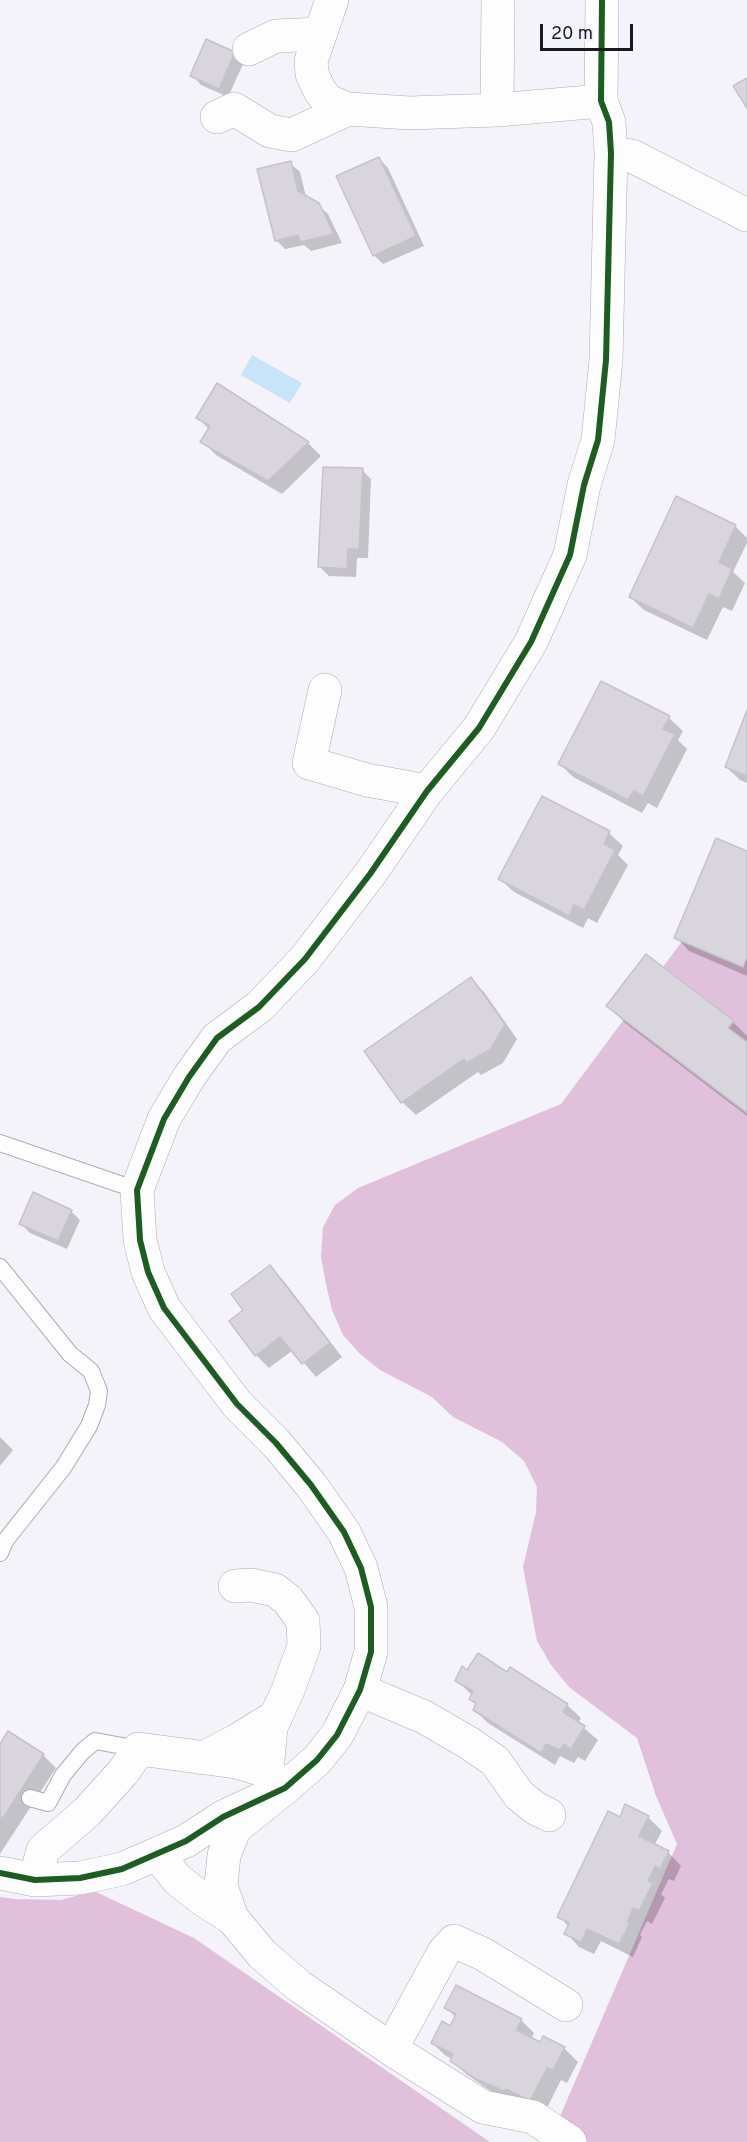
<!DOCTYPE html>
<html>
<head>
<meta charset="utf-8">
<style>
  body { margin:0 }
  #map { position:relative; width:747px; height:2142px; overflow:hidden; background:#f3f3f9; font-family:Overpass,sans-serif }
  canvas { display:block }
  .scale { position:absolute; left:540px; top:24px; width:93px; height:27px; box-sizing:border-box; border:3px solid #191920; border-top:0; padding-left:8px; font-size:18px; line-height:21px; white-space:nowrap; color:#191920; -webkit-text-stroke:4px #f0f0fc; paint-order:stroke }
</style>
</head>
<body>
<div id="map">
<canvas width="747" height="2142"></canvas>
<div class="scale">20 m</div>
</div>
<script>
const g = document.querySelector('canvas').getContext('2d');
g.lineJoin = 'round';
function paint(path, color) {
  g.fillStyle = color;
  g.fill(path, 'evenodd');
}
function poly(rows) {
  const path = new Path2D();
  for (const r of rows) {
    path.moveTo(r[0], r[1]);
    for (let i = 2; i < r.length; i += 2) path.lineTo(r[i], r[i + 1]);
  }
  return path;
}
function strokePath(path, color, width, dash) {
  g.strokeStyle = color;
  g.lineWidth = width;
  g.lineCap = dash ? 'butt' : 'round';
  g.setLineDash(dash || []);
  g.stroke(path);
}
paint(poly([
  [712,901,747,929,747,2142,549,2142,677,1844,656,1796,637,1738,569,1687,551,1665,537,1641,523,1567,536,1512,537,1487,524,1461,502,1442,453,1417,432,1397,380,1370,360,1354,343,1335,332,1310,326,1284,321,1257,323,1227,335,1205,358,1188,561,1104],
  [94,1891,194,1938,490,2142,0,2142,0,1897,15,1899,61,1900]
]), '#e1c0db');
paint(poly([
  [252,355,302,383,290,403,241,375]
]), '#c8e4f8');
paint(poly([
  [235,53,244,62,228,97,201,85,192,75],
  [379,158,388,168,424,246,383,264,374,255],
  [290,163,300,172,306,197,318,205,328,214,342,243,311,251,304,245,285,249,276,240],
  [198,418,308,443,321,456,282,494,216,455,202,441,209,429],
  [362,470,371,479,368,558,357,558,356,577,329,576,320,567],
  [735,526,747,538,747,543,733,572,745,583,732,611,723,607,707,640,644,610,630,597],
  [602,683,669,718,683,731,678,740,687,749,657,808,648,803,642,813,573,777,560,764],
  [747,714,747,783,740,780,726,767],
  [542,798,609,833,623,846,618,855,628,865,597,923,588,918,583,928,514,892,500,879],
  [747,853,747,976,689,951,676,937],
  [470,979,484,992,517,1039,503,1063,481,1075,478,1072,416,1115,402,1102],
  [608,1006,733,1022,747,1036,747,1116,625,1023],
  [71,1211,80,1220,67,1249,30,1233,21,1224],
  [270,1267,283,1280,342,1357,316,1377,293,1350,269,1368,256,1355,245,1311],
  [0,1437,13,1450,0,1466],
  [468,1672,508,1674,567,1705,581,1718,578,1723,598,1740,585,1761,578,1757,574,1763,560,1756,555,1765,488,1723,474,1709,477,1705,470,1698,472,1695,457,1681],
  [0,1747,43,1755,56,1768,0,1854],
  [648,1817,662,1831,654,1846,668,1852,681,1866,674,1881,669,1879,661,1894,665,1898,652,1924,647,1921,640,1935,642,1937,633,1957,601,1941,594,1954,579,1947,566,1933,569,1927,559,1916,620,1819],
  [446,2007,521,2020,534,2033,531,2040,540,2044,564,2048,578,2062,567,2083,561,2080,544,2114,492,2092,466,2074,453,2059,446,2056,432,2043,451,2028,456,2018]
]), '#0003');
const building = poly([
  [206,39,235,52,219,89,190,76,206,39],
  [747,78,747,108,733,86,747,78],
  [379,157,416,236,373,256,336,176,379,157],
  [291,161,298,191,319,203,334,234,300,242,298,235,275,241,257,169,291,161],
  [217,383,309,442,268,481,200,442,210,426,196,418,217,383],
  [323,467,363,468,359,549,348,549,347,569,318,567,323,467],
  [676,496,736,525,719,562,732,569,719,599,709,594,693,628,629,597,676,496],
  [601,681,670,716,663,729,675,734,643,796,634,791,628,800,558,764,601,681],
  [747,710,747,776,725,767,747,710],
  [542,796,610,831,604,844,615,850,584,910,574,905,569,916,498,879,542,796],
  [716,838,747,851,747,957,743,967,674,938,716,838],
  [646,954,734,1021,728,1028,747,1042,747,1113,606,1006,646,954],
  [471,977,505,1024,490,1050,466,1063,464,1059,401,1103,364,1051,471,977],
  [33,1192,72,1210,58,1241,19,1224,33,1192],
  [270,1265,330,1343,302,1364,280,1337,255,1356,229,1321,243,1310,231,1294,270,1265],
  [478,1653,507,1672,510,1667,568,1704,563,1712,585,1726,571,1749,564,1744,560,1750,546,1744,541,1753,473,1710,476,1703,469,1699,473,1691,455,1681,462,1666,467,1670,478,1653],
  [8,1731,44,1754,3,1818,2,1817,0,1820,0,1744,8,1731],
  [625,1804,649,1816,639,1836,669,1851,660,1869,655,1866,648,1881,653,1883,639,1911,633,1908,627,1922,630,1923,619,1944,587,1929,581,1942,564,1934,569,1923,557,1917,608,1811,620,1817,625,1804],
  [456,1985,522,2019,516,2030,540,2042,543,2036,565,2047,553,2070,547,2068,530,2101,506,2089,504,2091,476,2079,450,2061,453,2054,431,2043,442,2021,450,2026,456,2014,444,2008,456,1985]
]);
paint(building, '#d8d6dc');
strokePath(building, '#c4c3c9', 1.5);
const lane = poly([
  [0,1143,137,1190],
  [0,1267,70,1354,91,1371,99,1391,97,1405,89,1426,63,1468,5,1541,0,1553],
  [30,1798,48,1803,63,1775,83,1751,95,1741,139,1749]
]);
const street = poly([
  [332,0,311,61,312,74,320,91,328,101,348,109,409,113,497,110,601,101],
  [249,49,276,36,320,34],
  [497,110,498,0],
  [217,117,234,109,270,131,292,135,348,109],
  [611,153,632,156,747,215],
  [325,690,309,763,367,780,427,791],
  [235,1586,251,1585,275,1590,288,1600,303,1621,304,1646,288,1690,271,1727,267,1771],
  [360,1690,424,1717,469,1743,495,1761,519,1795,535,1808,549,1815],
  [203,1758,236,1741,275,1717],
  [157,1854,177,1879,202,1899,232,1918],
  [0,1873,35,1880,80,1878,122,1869,186,1841,223,1817,285,1788,317,1760,337,1735,360,1690,371,1652,371,1607,361,1568,344,1532,311,1485,276,1443,237,1404,164,1308,148,1272,140,1240,137,1190,164,1119,189,1077,217,1038,259,1007,305,959,370,874,427,791,479,728,531,642,570,555,584,485,598,440,606,360,611,153,609,122,601,101,602,0],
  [35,1880,43,1850,87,1812,124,1771,139,1749,236,1762,267,1771,285,1788,235,1828,224,1855,221,1886,232,1918,262,1954,299,1986,391,2049,483,2107,533,2117,570,2142],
  [391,2049,444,1952,454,1941,483,1954,566,2005]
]);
strokePath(lane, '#acacb1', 18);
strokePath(street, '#acacb1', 34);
strokePath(lane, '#fdfdfe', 16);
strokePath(street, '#fdfdfe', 33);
strokePath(poly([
  [0,1873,35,1880,80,1878,122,1869,186,1841,223,1817,285,1788,317,1760,337,1735,360,1690,371,1652,371,1607,361,1568,344,1532,311,1485,276,1443,237,1404,164,1308,148,1272,140,1240,137,1190,164,1119,189,1077,217,1038,259,1007,305,959,370,874,427,791,479,728,531,642,570,555,584,485,598,440,606,360,611,153,609,122,601,101,602,0]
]), '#1b5e20', 6);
</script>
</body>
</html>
